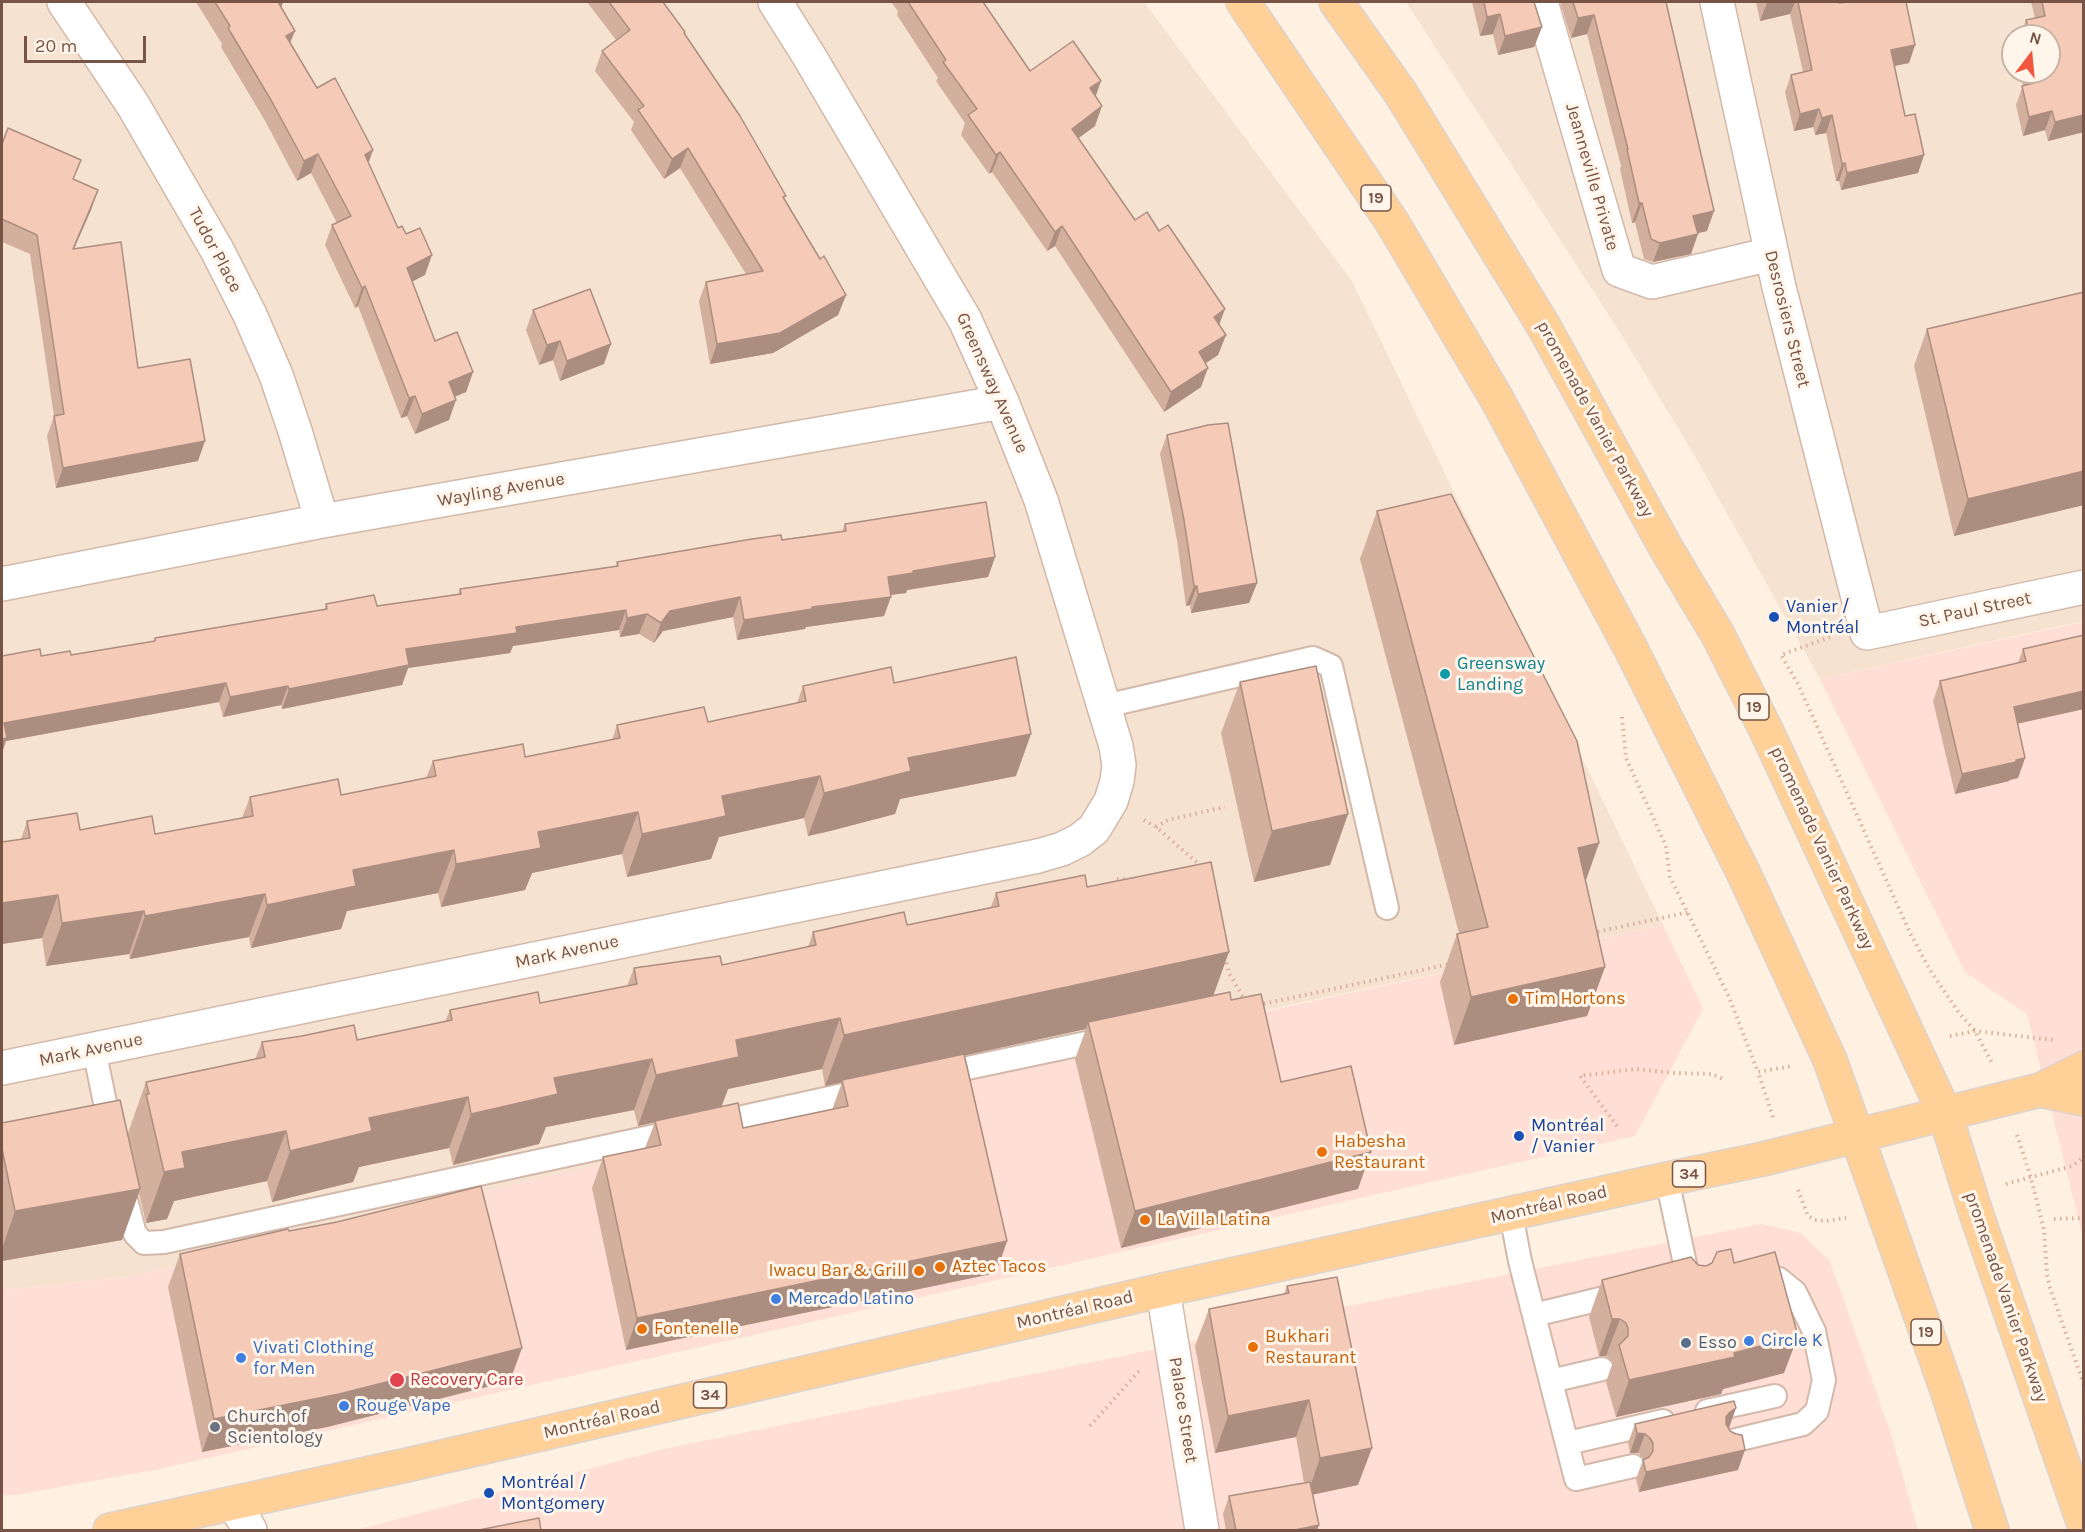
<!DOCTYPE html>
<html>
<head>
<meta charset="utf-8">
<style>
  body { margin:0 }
  #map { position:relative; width:2085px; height:1532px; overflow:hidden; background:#fef1e2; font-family:Karla,sans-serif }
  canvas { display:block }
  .frame { position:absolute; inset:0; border:3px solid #785446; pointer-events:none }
  .north { position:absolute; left:2001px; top:24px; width:60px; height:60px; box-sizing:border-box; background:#fff5ea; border:2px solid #c9b5a8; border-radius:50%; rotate:16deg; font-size:16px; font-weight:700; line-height:24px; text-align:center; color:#785446 }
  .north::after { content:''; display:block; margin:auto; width:21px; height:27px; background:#f1573e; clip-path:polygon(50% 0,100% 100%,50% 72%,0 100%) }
  .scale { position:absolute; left:24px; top:36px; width:122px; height:27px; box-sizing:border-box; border:3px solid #785446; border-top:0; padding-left:8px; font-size:18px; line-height:21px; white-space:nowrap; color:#785446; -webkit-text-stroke:4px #fff5ea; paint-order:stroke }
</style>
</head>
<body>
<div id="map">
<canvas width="2085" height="1532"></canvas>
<div class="frame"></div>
<div class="north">N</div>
<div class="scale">20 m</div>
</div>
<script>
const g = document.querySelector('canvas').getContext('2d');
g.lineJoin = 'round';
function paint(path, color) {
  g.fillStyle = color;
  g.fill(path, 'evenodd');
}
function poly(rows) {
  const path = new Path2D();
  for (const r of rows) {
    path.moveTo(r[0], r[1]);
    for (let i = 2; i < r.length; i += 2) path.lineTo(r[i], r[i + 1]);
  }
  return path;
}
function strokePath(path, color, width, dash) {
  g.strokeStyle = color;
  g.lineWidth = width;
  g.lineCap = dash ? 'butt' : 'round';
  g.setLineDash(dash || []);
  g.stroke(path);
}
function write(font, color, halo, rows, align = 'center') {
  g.font = font + ' Karla,sans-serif';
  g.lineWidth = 6;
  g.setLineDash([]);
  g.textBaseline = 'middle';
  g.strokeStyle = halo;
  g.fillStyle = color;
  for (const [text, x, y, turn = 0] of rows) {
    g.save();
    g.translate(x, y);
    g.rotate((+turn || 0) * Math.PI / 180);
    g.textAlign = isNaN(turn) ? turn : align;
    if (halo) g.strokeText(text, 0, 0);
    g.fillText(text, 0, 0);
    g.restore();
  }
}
paint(poly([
  [2,2,1144,2,1352,281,1663,925,1070,1052,129,1277,2,1290],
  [1406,2,2083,2,2083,621,1820,679,1693,453,1619,331],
  [2013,36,2049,36,2049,72,2013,72]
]), '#f6e2d0');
paint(poly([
  [2083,622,2083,1237,2027,1014,1965,972,1820,679],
  [1663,925,1703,1009,1635,1136,159,1469,16,1495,2,1495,2,1290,129,1277,955,1079],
  [1761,1224,1801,1233,1830,1261,1891,1434,1918,1530,356,1530,664,1449,1186,1343,1334,1309]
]), '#ffded5');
const service = poly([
  [1105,706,1313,658,1331,666,1387,908],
  [94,1049,111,1132],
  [939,1074,1110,1038],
  [711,1124,866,1090],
  [1667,1179,1688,1278,1677,1281],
  [123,1188,135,1234,144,1243,164,1242,678,1131],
  [1511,1214,1520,1261,1576,1479,1633,1466],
  [1534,1315,1625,1293],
  [1551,1381,1602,1369],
  [1707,1411,1775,1396],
  [1732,1441,1803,1424,1817,1411,1824,1380,1814,1331,1795,1292,1779,1279,1755,1272],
  [1568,1443,1663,1421]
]);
const minor = poly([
  [64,2,133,105,217,250,250,315,276,375,295,431,322,521],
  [1541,2,1619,270,1652,282,1771,254],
  [1717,2,1779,287,1867,633,2084,587],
  [2,584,322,521,1002,402],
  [2,1068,1038,856,1062,849,1080,840,1094,829,1111,801,1117,781,1119,765,1116,746,1041,500,1002,402,965,320,809,56,775,2],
  [1163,1290,1202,1530],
  [234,1504,250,1530]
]);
const primary = poly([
  [1243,2,1392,222,1498,401,1631,649,1744,874,1830,1060,1947,1390,1992,1530],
  [1336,2,1400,92,1543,325,1666,548,1718,635,1767,732,1945,1114,1976,1213,2084,1524],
  [2040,1090,2084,1099],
  [110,1530,407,1465,1163,1290,1667,1179,1763,1159,2040,1090,2084,1068]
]);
strokePath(service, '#d2b9aa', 26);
strokePath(minor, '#d2b9aa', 36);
strokePath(primary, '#dcd3cf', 36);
strokePath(poly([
  [1830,637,1781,655,1798,684,1910,933,1930,970,1959,1013,1975,1031,1992,1063],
  [1622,717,1626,758,1666,846,1670,877,1729,997,1758,1072],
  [1144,820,1156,827,1201,866],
  [1156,827,1168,820,1225,807],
  [1117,879,1129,879],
  [1592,933,1689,912],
  [1225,957,1229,973,1246,1002],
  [1258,1005,1450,964],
  [1950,1036,1975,1031,2053,1040],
  [1773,1117,1758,1072,1792,1066],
  [1617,1126,1580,1076,1636,1069,1674,1073,1712,1074,1723,1079],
  [2017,1135,2031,1178,2044,1230,2047,1275,2050,1288,2084,1385],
  [2006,1184,2072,1166,2084,1157],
  [1798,1190,1808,1216,1815,1220,1826,1221,1846,1218],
  [2054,1219,2084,1218],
  [1090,1426,1139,1371]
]), '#daae9b', 4, [1.5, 4.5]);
strokePath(service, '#fff', 22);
strokePath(minor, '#fff', 33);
strokePath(primary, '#ffd098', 33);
paint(poly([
  [196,2,283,2,281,8,290,43,317,88,368,164,398,228,425,275,412,281,435,341,473,372,466,392,454,397,449,420,415,434,407,416,401,418,358,306,355,308,325,245,332,225,337,223,311,173,297,181,264,119,221,47,222,44],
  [587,2,663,2,685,32,685,34,820,259,846,295,838,315,773,353,710,364,699,301,706,282,746,274,680,168,664,179,631,130,634,122,595,71,602,51,616,40],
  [891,2,983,2,1030,71,1095,96,1095,126,1078,138,1135,220,1219,325,1226,335,1218,355,1206,363,1201,387,1164,412,1055,246,1047,251,992,172,989,174,961,135,965,123,936,81,938,78,897,15,898,11],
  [1472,2,1534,2,1542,27,1534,47,1498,55,1493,34,1480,36],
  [1560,2,1666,2,1707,231,1697,233,1691,254,1653,262,1644,259,1635,222,1632,223,1620,169,1621,166,1587,34,1571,38],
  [1756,2,1839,2,1839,3,1915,45,1909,63,1894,66,1905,116,1924,155,1918,173,1841,190,1839,181,1836,181,1826,133,1815,135,1813,127,1794,131,1785,92,1791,75,1803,72,1790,14,1760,21],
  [2031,2,2084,2,2084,132,2048,141,2045,130,2023,136,2016,105,2023,85,2020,72,2049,72,2049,36,2020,36,2026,20,2035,18],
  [2,144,74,180,98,190,91,210,74,249,138,368,198,461,56,488,47,436,54,416,30,254,2,242],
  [2084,292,2084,505,1954,536,1914,366,1927,329],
  [533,310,604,364,560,381,553,360,539,365,526,330],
  [1167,435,1257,583,1249,603,1191,613,1190,605,1186,606,1177,540,1160,454],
  [1377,511,1599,843,1586,880,1605,967,1587,1016,1454,1045,1440,982,1457,934,1459,933,1360,559],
  [845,524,995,557,988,577,907,590,906,593,891,595,884,616,806,627,805,629,737,640,733,617,663,631,654,643,639,634,620,637,619,630,513,646,510,653,408,668,402,685,282,709,281,705,223,717,219,702,6,741,2,656,71,655,154,641,155,638,325,609,326,604,377,606,458,594,460,589,616,566,617,562,842,531],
  [2084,635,2084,709,2017,724,2025,758,2018,778,2010,780,2009,781,1955,794,1933,701,1940,681,2018,663,2023,649],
  [1240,682,1348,814,1330,865,1254,882,1221,733],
  [894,683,1016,776,900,799,895,814,830,831,808,836,804,818,719,837,711,859,627,877,622,854,532,873,525,890,441,907,438,893,347,911,341,929,251,948,249,937,130,959,129,954,46,966,42,938,2,944,2,842,21,839,27,821,80,830,155,834,242,818,250,797,341,795,426,778,433,761,525,757,612,740,617,725,708,722,797,703,803,686],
  [1087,887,1213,995,1231,1000,1281,1082,1358,1189,1121,1248,1075,1059,1086,1029,965,1055,1007,1241,996,1273,626,1350,592,1188,603,1157,645,1148,655,1122,638,1126,634,1110,546,1127,539,1144,453,1165,449,1148,359,1167,353,1182,272,1202,267,1181,174,1201,167,1219,146,1223,139,1193,122,1240,2,1261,2,1123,128,1133,146,1082,255,1059,262,1042,357,1040,445,1022,450,1010,540,1003,627,986,634,968,722,965,808,947,813,932,907,925,991,907,996,893],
  [822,1069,825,1086,842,1082,832,1110,743,1128,721,1106,728,1089],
  [289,1231,510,1381,327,1427,202,1452,168,1287,180,1254],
  [1734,1263,1784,1373,1723,1389,1721,1394,1616,1417,1606,1382,1613,1362,1606,1356,1599,1356,1589,1317,1602,1280,1698,1265,1706,1266],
  [1287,1286,1358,1485,1313,1494,1319,1525,1317,1530,1226,1530,1223,1514,1229,1496,1304,1483,1296,1437,1215,1453,1195,1346,1209,1309,1284,1294],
  [1736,1408,1728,1428,1738,1470,1639,1492,1636,1479,1643,1460,1644,1459,1638,1453,1630,1453,1628,1443,1635,1424]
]), '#d3af9e');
paint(poly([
  [278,2,283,2,278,17],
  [1774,2,1795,2,1790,14,1760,21,1767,3],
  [1500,14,1493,34,1480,36,1487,17],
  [1594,15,1587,34,1571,38,1578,18],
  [1542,27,1534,47,1498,55,1505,36],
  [295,31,287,50,286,36],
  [1915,45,1909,63,1884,68,1891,50],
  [1101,81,1094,101,1090,88],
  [1102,106,1095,126,1065,148,1072,129],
  [1819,109,1813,127,1794,131,1800,114],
  [2052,111,2045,130,2023,136,2029,117],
  [1832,115,1826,133,1815,135,1822,118],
  [2084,115,2084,132,2048,141,2055,122],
  [688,148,680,168,664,179,672,159],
  [373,150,366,170,365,155],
  [1000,152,992,172,989,174,996,155],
  [318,154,311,173,297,181,304,161],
  [1924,155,1918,173,1841,190,1847,173],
  [1845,163,1839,181,1836,181,1842,164],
  [98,190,91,210,65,269,73,249],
  [1639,203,1642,203,1635,222,1632,223],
  [1714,211,1707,231,1686,236,1693,216],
  [1062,226,1055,246,1047,251,1055,232],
  [1698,234,1691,254,1653,262,1660,243],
  [432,255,425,275,400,288,407,268],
  [365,286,358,306,355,308,362,288],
  [846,295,838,315,773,353,710,364,717,344],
  [1225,309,1218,328,1214,317],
  [1226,335,1218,355,1192,372,1199,352],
  [560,341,553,360,539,365,547,345],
  [611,344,604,364,560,381,567,361],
  [1208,368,1201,387,1164,412,1171,392],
  [473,372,466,392,442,402,449,382],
  [415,396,407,416,401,418,409,398],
  [456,400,449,420,415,434,422,414],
  [205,441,198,461,56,488,63,468],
  [2084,471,2084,505,1954,536,1968,499],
  [995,557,988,577,907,590,906,593,881,596,888,577,913,571],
  [1257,583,1249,603,1191,613,1198,594],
  [1194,586,1197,586,1190,605,1186,606],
  [740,597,733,617,663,631,654,643,661,623,670,611],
  [891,597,884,616,806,627,805,629,737,640,744,620,812,607],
  [626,610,619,630,513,646,510,653,408,668,402,685,282,709,289,689,406,649,516,627],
  [647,614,639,634,620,637,627,618],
  [226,683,219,702,6,741,2,753,2,730,4,723],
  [288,686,281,705,223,717,230,697],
  [2084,691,2084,709,2006,726,2014,707],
  [1031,734,1016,776,900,799,895,814,830,831,808,836,824,793,908,758],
  [2025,758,2018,778,2010,780,2009,781,1955,794,1962,774],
  [820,776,804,818,719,837,711,859,627,877,642,834,722,796],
  [638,812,622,854,532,873,525,890,441,907,456,864,538,832],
  [1348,814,1330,865,1254,882,1272,831],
  [1599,843,1582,891,1578,848],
  [454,850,438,893,347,911,341,929,251,948,267,905,353,870],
  [265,894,249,937,130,959,145,916],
  [58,895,42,938,2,944,2,903],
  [144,911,129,954,46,966,62,923],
  [1229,952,1211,1002,1088,1022,1086,1029,825,1086,844,1035],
  [1605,967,1587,1016,1454,1045,1471,997],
  [840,1018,822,1069,728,1089,721,1108,638,1126,656,1075,736,1040],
  [652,1059,634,1110,546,1127,539,1144,453,1165,471,1114,554,1078],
  [468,1097,449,1148,359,1167,353,1182,272,1202,290,1151,369,1118],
  [286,1131,267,1181,174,1201,167,1219,146,1223,164,1172,182,1152],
  [1371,1152,1358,1189,1121,1248,1135,1211],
  [140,1189,122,1240,2,1261,2,1249,15,1211],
  [1007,1241,996,1273,626,1350,637,1318],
  [1612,1319,1620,1319,1606,1356,1599,1356],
  [1798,1336,1784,1373,1723,1389,1721,1394,1616,1417,1629,1380],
  [522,1348,510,1381,327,1427,202,1452,214,1419],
  [1309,1400,1296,1437,1215,1453,1228,1416],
  [1736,1408,1729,1428,1722,1432,1726,1417,1730,1412],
  [1637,1433,1645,1434,1638,1453,1630,1453],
  [1372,1448,1358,1485,1307,1496,1320,1458],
  [1745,1450,1738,1470,1639,1492,1646,1472],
  [1319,1525,1317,1530,1295,1530]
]), '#ac8e81');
const building = poly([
  [215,2,278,2,295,31,286,36,317,88,335,78,373,150,365,155,398,228,402,226,406,234,420,228,432,255,407,268,435,341,457,332,473,372,449,382,456,400,422,414,415,396,409,398,365,286,362,288,332,225,351,216,318,154,304,161,271,100,228,28,230,26,215,2],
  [609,2,663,2,685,32,684,33,740,116,786,196,783,197,820,259,824,256,846,295,780,333,717,344,706,282,763,271,688,148,672,159,638,110,644,106,602,51,630,30,609,2],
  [908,2,983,2,1030,71,1073,41,1101,81,1090,88,1102,106,1072,129,1135,220,1147,212,1159,231,1168,225,1225,309,1214,317,1226,335,1199,352,1208,368,1171,392,1062,226,1055,232,1000,152,996,155,968,115,977,109,943,62,946,60,908,2],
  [1484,2,1534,2,1542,27,1505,36,1500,14,1487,17,1484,2],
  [1573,2,1666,2,1714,211,1693,216,1698,234,1660,243,1651,239,1642,203,1639,203,1627,149,1628,149,1594,15,1578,18,1573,2],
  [1798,2,1839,2,1839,3,1848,2,1906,2,1915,45,1891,50,1905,116,1915,114,1924,155,1847,173,1845,163,1842,164,1832,115,1822,118,1819,109,1800,114,1791,75,1812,70,1798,2],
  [2042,2,2084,2,2084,115,2055,122,2052,111,2029,117,2022,86,2034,83,2031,72,2049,72,2049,36,2030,36,2026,20,2045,16,2042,2],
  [8,128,81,160,73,179,98,190,73,249,121,242,138,368,190,359,205,441,63,468,54,416,64,414,37,235,2,219,2,144,8,128],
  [590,289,611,344,567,361,560,341,547,345,533,310,590,289],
  [2084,292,2084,471,1968,499,1927,329,2084,292],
  [1228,423,1257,583,1198,594,1197,586,1194,586,1184,520,1167,435,1208,425,1228,423],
  [1451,494,1577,741,1599,843,1578,848,1605,967,1471,997,1457,934,1488,927,1377,511,1451,494],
  [986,502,995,557,913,571,913,573,888,577,891,597,812,607,812,609,744,620,740,597,670,611,661,623,647,614,627,618,626,610,516,627,517,633,406,649,409,665,289,689,288,686,230,697,226,683,4,723,7,738,2,739,2,656,40,649,41,656,70,651,71,655,155,641,155,638,327,609,326,604,374,595,377,606,461,594,460,589,618,566,617,562,752,539,781,535,782,540,846,531,845,524,986,502],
  [2084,635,2084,691,2014,707,2025,758,2016,760,2016,762,1962,774,1940,681,2026,661,2023,649,2084,635],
  [1016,657,1031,734,908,758,911,771,845,788,824,793,820,776,722,796,726,816,642,834,638,812,538,832,541,848,456,864,454,850,353,870,356,886,267,905,265,894,145,916,144,911,62,923,58,895,2,903,2,842,30,838,27,821,77,813,80,830,152,816,155,834,253,816,250,797,338,779,341,795,436,776,433,761,523,744,525,757,620,738,617,725,704,707,708,722,806,701,803,686,891,667,894,683,1016,657],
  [1316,666,1348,814,1272,831,1240,682,1316,666],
  [1211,862,1229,952,844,1035,840,1018,736,1040,739,1057,656,1075,652,1059,554,1078,558,1094,471,1114,468,1097,369,1118,372,1131,290,1151,286,1131,182,1152,185,1168,164,1172,146,1094,149,1094,146,1082,265,1057,262,1042,302,1036,354,1025,357,1040,452,1020,450,1010,538,992,540,1003,637,984,634,968,720,956,722,965,816,945,813,932,904,912,907,925,999,906,996,893,1025,887,1085,875,1087,887,1211,862],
  [1230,992,1231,1000,1261,994,1281,1082,1351,1066,1371,1152,1135,1211,1088,1022,1230,992],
  [964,1054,1007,1241,637,1318,603,1157,661,1145,655,1121,738,1103,743,1128,848,1106,842,1080,964,1054],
  [120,1100,140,1189,15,1211,2,1149,2,1123,120,1100],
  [481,1186,522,1348,339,1394,214,1419,180,1254,288,1229,289,1231,337,1222,481,1186],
  [1731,1249,1734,1263,1775,1252,1798,1336,1734,1353,1735,1357,1629,1380,1619,1345,1628,1336,1628,1328,1626,1323,1620,1319,1612,1319,1602,1280,1691,1257,1698,1265,1706,1266,1712,1263,1717,1252,1731,1249],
  [1337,1277,1372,1448,1320,1458,1309,1400,1228,1416,1209,1309,1289,1293,1287,1286,1337,1277],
  [1734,1401,1736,1408,1730,1412,1726,1417,1726,1424,1730,1431,1736,1434,1742,1435,1745,1450,1646,1472,1643,1460,1649,1457,1653,1451,1653,1443,1650,1438,1645,1434,1637,1433,1635,1424,1734,1401],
  [1310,1482,1319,1525,1295,1530,1236,1530,1229,1496,1310,1482],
  [539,1518,541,1530,479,1530,539,1518]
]);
paint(building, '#f5cbb8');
strokePath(building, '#ac8e81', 1.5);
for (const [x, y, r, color] of [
  [1774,617,6,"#1a4fb4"],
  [1445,674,6,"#0f9aa8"],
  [1513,999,6,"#e8710a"],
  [1519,1136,6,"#1a4fb4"],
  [1322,1152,6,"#e8710a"],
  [1145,1220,6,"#e8710a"],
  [940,1267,6,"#e8710a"],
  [919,1271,6,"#e8710a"],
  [776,1299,6,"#3f7fe0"],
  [642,1329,6,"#e8710a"],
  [1749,1341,6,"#3f7fe0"],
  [1686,1343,6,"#5c6f8a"],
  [1253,1347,6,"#e8710a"],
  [241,1358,6,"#3f7fe0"],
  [397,1380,8,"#e0444e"],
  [344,1406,6,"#3f7fe0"],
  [215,1427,6,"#6b7280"],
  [489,1493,6,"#1a4fb4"]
]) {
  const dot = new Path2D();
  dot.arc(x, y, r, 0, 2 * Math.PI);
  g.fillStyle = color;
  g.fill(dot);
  strokePath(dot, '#fff5ea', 2);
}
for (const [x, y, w] of [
  [1376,198,30],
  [1754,707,30],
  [1689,1174,33],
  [1926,1332,30],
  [710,1395,33]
]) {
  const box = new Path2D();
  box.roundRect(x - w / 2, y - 13, w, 26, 4.5);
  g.fillStyle = '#fff5ea';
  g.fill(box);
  strokePath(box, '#785446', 1.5);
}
write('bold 16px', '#785446', null, [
  ["19",1376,198],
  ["19",1754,707],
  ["34",1689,1174],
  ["19",1926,1332],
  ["34",710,1395]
]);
write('18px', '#785446', '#fff5ea', [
  ["Jeanneville Private",1592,177,74],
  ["Tudor Place",215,250,62],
  ["Desrosiers Street",1787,319,76],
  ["Greensway Avenue",992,383,66],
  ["promenade Vanier Parkway",1595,419,61],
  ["Wayling Avenue",501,490,-10],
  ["St. Paul Street",1975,610,-12],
  ["promenade Vanier Parkway",1822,848,65],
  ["Mark Avenue",567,952,-12],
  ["Mark Avenue",91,1050,-12],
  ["Montréal Road",1549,1205,-13],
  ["promenade Vanier Parkway",2006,1297,71],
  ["Montréal Road",1075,1310,-13],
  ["Palace Street",1183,1410,81],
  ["Montréal Road",602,1420,-13]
]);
write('18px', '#164399', '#fff5ea', [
  ["Vanier /",1786,607],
  ["Montréal",1786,628],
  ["Montréal",1531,1126],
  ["/ Vanier",1531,1147],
  ["Montréal /",501,1483],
  ["Montgomery",501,1504]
], 'left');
write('18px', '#0d838f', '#fff5ea', [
  ["Greensway",1457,664],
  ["Landing",1457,685]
], 'left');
write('18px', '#c56008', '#fff5ea', [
  ["Tim Hortons",1525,999],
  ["Habesha",1334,1142],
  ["Restaurant",1334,1163],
  ["La Villa Latina",1157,1220],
  ["Aztec Tacos",952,1267],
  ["Iwacu Bar & Grill",907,1271,"right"],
  ["Fontenelle",654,1329],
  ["Bukhari",1265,1337],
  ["Restaurant",1265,1358]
], 'left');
write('18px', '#366cbe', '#fff5ea', [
  ["Mercado Latino",788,1299],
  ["Circle K",1761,1341],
  ["Vivati Clothing",253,1348],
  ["for Men",253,1369],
  ["Rouge Vape",356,1406]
], 'left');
write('18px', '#4e5e75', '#fff5ea', [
  ["Esso",1698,1343]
], 'left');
write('18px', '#be3a42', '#fff5ea', [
  ["Recovery Care",410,1380]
], 'left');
write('18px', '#5b616d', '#fff5ea', [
  ["Church of",227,1417],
  ["Scientology",227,1438]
], 'left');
</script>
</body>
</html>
